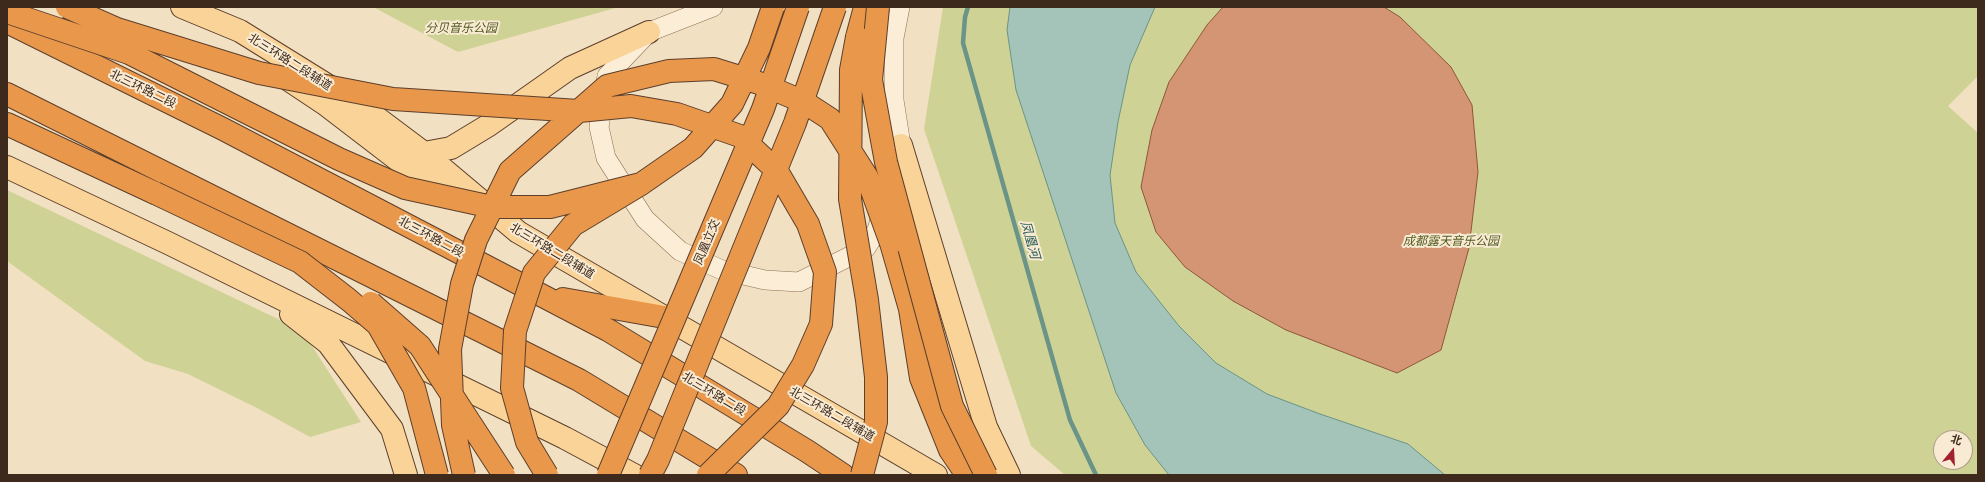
<!DOCTYPE html>
<html>
<head>
<meta charset="utf-8">
<style>
  body { margin:0 }
  #map { position:relative; width:1985px; height:482px; overflow:hidden; background:#f2e0c2; font-family:"Crimson Pro","Noto Sans SC",serif }
  canvas { display:block }
  .frame { position:absolute; inset:0; border:8px solid #3d2a1d; pointer-events:none }
  .north { position:absolute; left:1933px; top:430px; width:40px; height:40px; box-sizing:border-box; background:#f9ebd3; border:1px solid #ae9e8a; border-radius:50%; rotate:18deg; font-size:11px; font-weight:700; line-height:16px; text-align:center; color:#3d2a1d }
  .north::after { content:''; display:block; margin:auto; width:14px; height:18px; background:#a3212c; clip-path:polygon(50% 0,100% 100%,50% 72%,0 100%) }
</style>
</head>
<body>
<div id="map">
<canvas width="1985" height="482"></canvas>
<div class="frame"></div>
<div class="north">北</div>
</div>
<script>
const g = document.querySelector('canvas').getContext('2d');
g.lineJoin = 'round';
function paint(path, color) {
  g.fillStyle = color;
  g.fill(path, 'evenodd');
}
function poly(rows) {
  const path = new Path2D();
  for (const r of rows) {
    path.moveTo(r[0], r[1]);
    for (let i = 2; i < r.length; i += 2) path.lineTo(r[i], r[i + 1]);
  }
  return path;
}
function strokePath(path, color, width, dash) {
  g.strokeStyle = color;
  g.lineWidth = width;
  g.lineCap = dash ? 'butt' : 'round';
  g.setLineDash(dash || []);
  g.stroke(path);
}
function write(font, color, halo, rows, align = 'center') {
  g.font = font + ' "Crimson Pro","Noto Sans SC",serif';
  g.lineWidth = 4;
  g.setLineDash([]);
  g.textBaseline = 'middle';
  g.strokeStyle = halo;
  g.fillStyle = color;
  for (const [text, x, y, turn = 0] of rows) {
    g.save();
    g.translate(x, y);
    g.rotate((+turn || 0) * Math.PI / 180);
    g.textAlign = isNaN(turn) ? turn : align;
    if (halo) g.strokeText(text, 0, 0);
    g.fillText(text, 0, 0);
    g.restore();
  }
}
paint(poly([
  [373,7,619,7,458,52],
  [943,7,1978,7,1978,76,1948,106,1978,133,1978,475,1065,475,1031,446,924,129],
  [1941,438,1965,438,1965,462,1941,462],
  [7,190,278,319,310,343,361,422,310,437,259,409,188,374,145,361,7,261]
]), '#cfd295');
const water = poly([
  [1010,7,1155,7,1130,65,1118,122,1110,175,1115,223,1136,272,1179,326,1216,363,1267,394,1320,414,1408,444,1445,475,1169,475,1145,445,1116,393,1016,90,1007,30,1010,7]
]);
paint(water, '#a5c4b9');
strokePath(water, '#6a9487', 1);
strokePath(poly([
  [968,7,965,17,963,43,1070,420,1096,475]
]), '#6a9487', 4.5);
const building = poly([
  [1223,7,1384,7,1400,17,1451,67,1472,105,1478,172,1469,248,1441,350,1397,373,1286,330,1233,301,1185,267,1156,232,1141,187,1152,130,1169,82,1207,25,1223,7]
]);
paint(building, '#d49574');
strokePath(building, '#90563b', 1);
const minor = poly([
  [713,7,649,32,607,76,599,127,606,158,645,219,680,251,722,270,765,280,799,282,866,248,877,230,883,209],
  [897,160,901,145,894,100,894,38,900,7]
]);
const major = poly([
  [182,7,240,31,364,108,424,153,518,232,936,475],
  [286,78,325,104,398,160,460,198],
  [901,145,986,427,1009,475],
  [424,153,451,148,489,125,570,68,649,32],
  [7,167,168,243,565,438,634,475],
  [291,314,328,343,392,429,406,475]
]);
const highway = poly([
  [7,22,223,129,608,330,807,451,843,475],
  [857,37,865,7],
  [7,94,579,380,736,475],
  [7,124,155,193],
  [891,243,910,309,921,378,950,450,967,475],
  [563,299,664,317]
]);
strokePath(minor, '#8e7057', 20);
strokePath(major, '#5c3f2c', 24);
strokePath(highway, '#5c3f2c', 24);
strokePath(minor, '#fceed6', 19);
strokePath(major, '#f9d397', 22);
strokePath(highway, '#e9984b', 22);
const highwayBridge = poly([
  [67,7,117,29,259,73,393,99,579,111,631,106,677,114,740,136,777,171,808,224,825,272,821,324,803,365,778,406,708,475],
  [878,7,871,80,886,162,952,406,986,475],
  [7,12,129,53,339,159,405,188,492,207,550,207,641,184],
  [857,37,851,70,850,199,867,300,876,377,876,422,862,475],
  [155,193,300,262,349,300,378,325,414,388,437,475],
  [371,303,420,346,504,475],
  [464,475,453,425,450,349,462,284,476,240,510,171,607,86,669,71,714,69,759,83,804,102,830,119,867,177,891,243],
  [547,475,527,442,512,388,515,331,534,273,573,225,641,184,693,148,732,104,759,48,773,7],
  [608,475,763,109,798,7],
  [650,475,658,460,795,123,835,7]
]);
strokePath(highwayBridge, '#5c3f2c', 24, []);
strokePath(highwayBridge, '#e9984b', 22);
write('italic 12px', '#515b21', '#f9ebd3', [
  ["分贝音乐公园",461,28],
  ["成都露天音乐公园",1451,241]
]);
write('12px', '#3d2a1d', '#f9ebd3', [
  ["北三环路二段辅道",290,62,32],
  ["北三环路二段",143,89,26],
  ["北三环路二段",431,237,28],
  ["凤凰立交",707,242,-67],
  ["北三环路二段辅道",552,251,31],
  ["北三环路二段",714,394,31],
  ["北三环路二段辅道",832,414,30]
]);
write('italic 13px', '#2b5e57', '#f9ebd3', [
  ["凤凰河",1030,240,74]
]);
</script>
</body>
</html>
